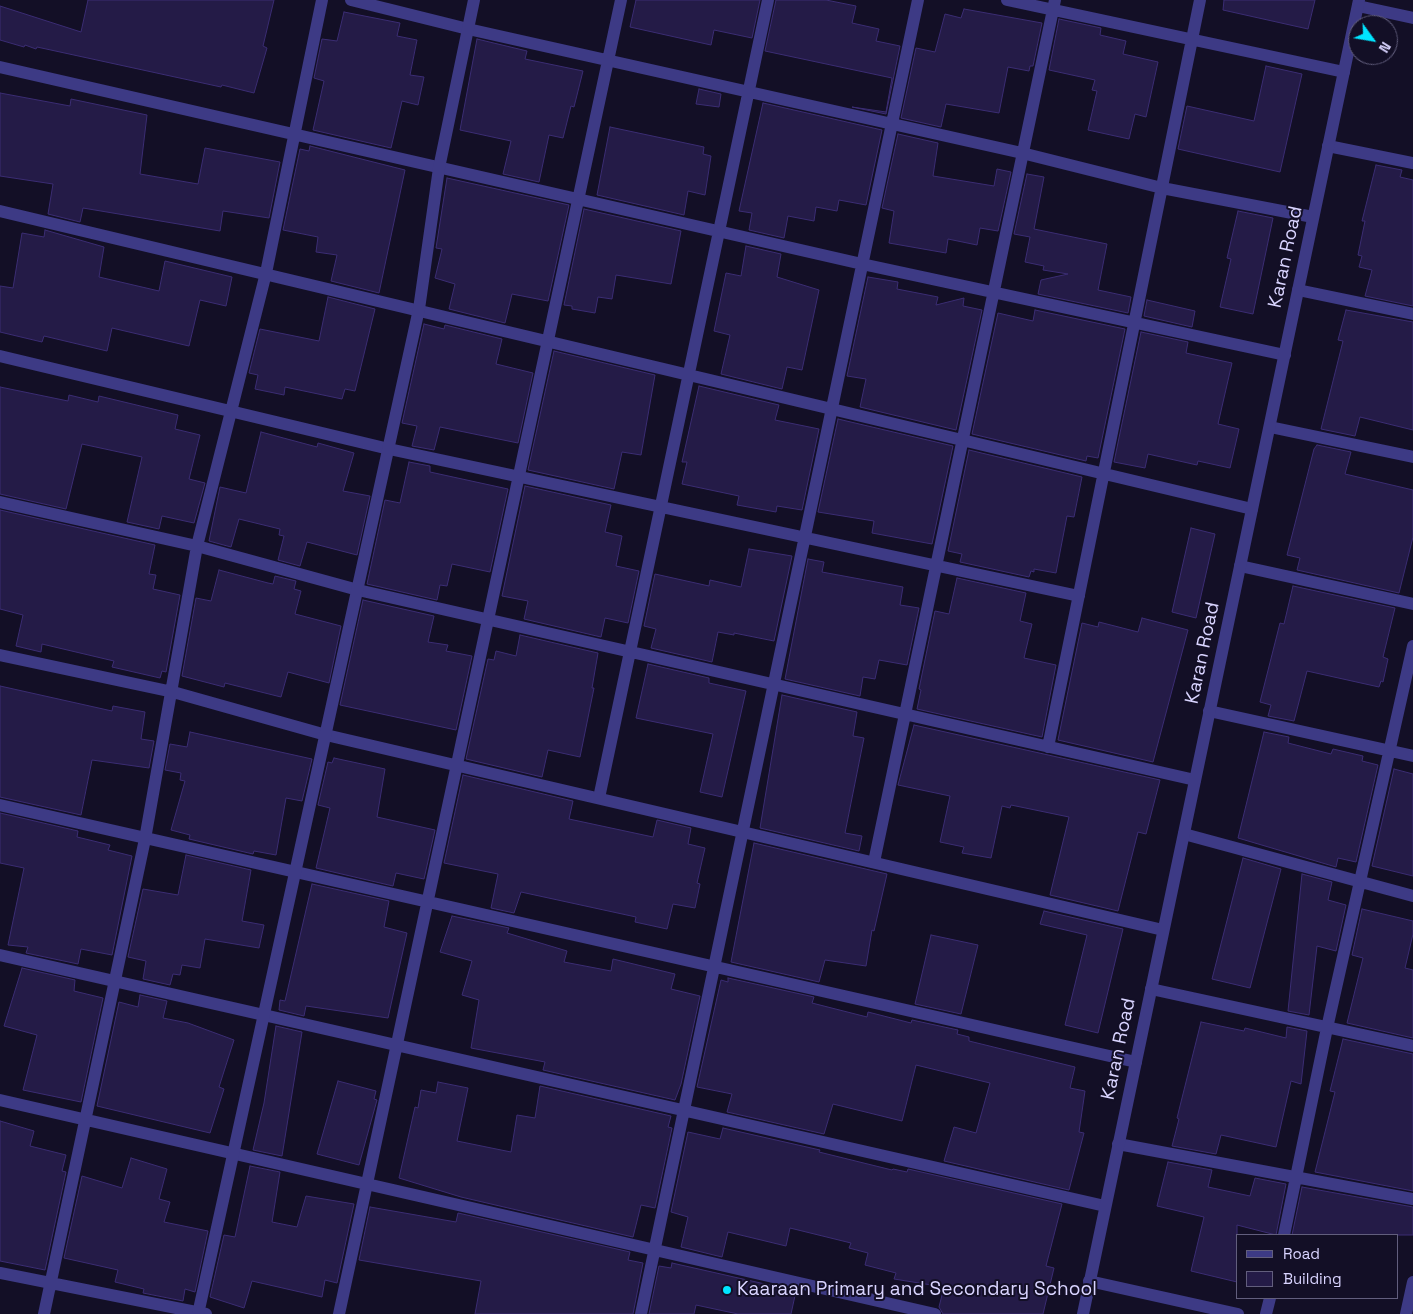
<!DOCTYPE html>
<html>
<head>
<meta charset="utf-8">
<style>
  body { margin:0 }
  #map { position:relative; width:1413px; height:1314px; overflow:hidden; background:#130f26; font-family:"Space Grotesk",sans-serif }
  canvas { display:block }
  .legend { position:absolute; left:1236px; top:1234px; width:162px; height:65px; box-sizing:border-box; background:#130f26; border:1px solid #625e7d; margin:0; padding:6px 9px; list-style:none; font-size:15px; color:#d9d4ff }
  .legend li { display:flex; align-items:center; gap:10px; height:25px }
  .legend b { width:25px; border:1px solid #625e7d }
  .north { position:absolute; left:1348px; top:15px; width:50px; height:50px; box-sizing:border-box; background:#130f26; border:1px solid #625e7d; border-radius:50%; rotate:122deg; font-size:14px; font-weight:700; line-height:20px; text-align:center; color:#d9d4ff }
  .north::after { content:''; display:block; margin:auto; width:18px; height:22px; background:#00e5ff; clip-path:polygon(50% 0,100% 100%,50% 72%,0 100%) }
</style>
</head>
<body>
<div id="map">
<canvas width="1413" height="1314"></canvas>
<ul class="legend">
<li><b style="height:6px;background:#3d3a85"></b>Road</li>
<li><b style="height:14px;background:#241b47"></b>Building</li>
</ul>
<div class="north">N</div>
</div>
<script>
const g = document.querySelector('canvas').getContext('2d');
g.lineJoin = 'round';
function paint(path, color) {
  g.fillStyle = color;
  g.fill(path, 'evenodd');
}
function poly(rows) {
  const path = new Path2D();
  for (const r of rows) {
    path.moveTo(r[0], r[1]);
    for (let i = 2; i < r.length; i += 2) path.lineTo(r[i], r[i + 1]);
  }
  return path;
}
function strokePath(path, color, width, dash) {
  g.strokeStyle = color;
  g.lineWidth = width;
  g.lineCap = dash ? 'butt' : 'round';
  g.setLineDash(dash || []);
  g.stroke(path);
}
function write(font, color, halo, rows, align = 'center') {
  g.font = font + ' "Space Grotesk",sans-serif';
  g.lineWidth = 4;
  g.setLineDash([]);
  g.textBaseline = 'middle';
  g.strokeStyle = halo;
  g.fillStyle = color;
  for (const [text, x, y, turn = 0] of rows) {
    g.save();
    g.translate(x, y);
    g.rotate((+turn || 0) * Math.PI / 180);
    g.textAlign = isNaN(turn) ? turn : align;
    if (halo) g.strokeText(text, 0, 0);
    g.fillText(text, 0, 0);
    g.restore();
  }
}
const building = poly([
  [88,0,274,0,263,46,267,48,254,93,222,85,221,87,37,47,36,49,25,45,24,47,0,40,0,6,81,32,88,0],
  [636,0,760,0,752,38,714,30,711,45,630,27,636,0],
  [776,0,826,0,856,6,852,23,879,29,876,41,900,46,886,114,852,107,886,112,892,78,765,51,776,0],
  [1224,0,1315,0,1308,29,1223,10,1224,0],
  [964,9,1042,23,1033,66,1030,66,1029,71,1008,67,999,113,946,104,941,127,901,118,916,48,935,52,945,14,961,18,964,9],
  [344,12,400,23,397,36,417,40,410,75,424,77,418,105,402,101,391,148,313,130,324,81,314,78,322,39,337,41,344,12],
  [1059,19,1101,28,1100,35,1126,41,1123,54,1158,62,1146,117,1135,114,1129,139,1088,130,1097,91,1092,90,1095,80,1049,70,1059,19],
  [477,39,527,51,525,59,583,71,574,107,571,106,563,138,549,135,539,182,503,174,511,141,460,130,477,39],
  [1266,66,1302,74,1280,172,1178,149,1187,106,1254,121,1266,66],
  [699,89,721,94,719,107,696,104,699,89],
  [0,93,70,106,71,99,147,115,140,174,198,184,205,148,280,162,269,218,223,211,220,231,83,208,80,222,48,214,53,184,0,176,0,93],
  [763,103,882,130,866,205,839,200,837,211,816,207,814,221,788,216,784,238,749,230,752,213,739,211,763,103],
  [610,127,704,147,703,154,711,156,705,195,688,191,684,215,597,195,610,127],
  [898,134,938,143,933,176,994,186,997,169,1011,172,998,231,980,228,977,245,948,239,946,253,889,243,894,211,882,208,898,134],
  [310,146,405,170,379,293,331,281,337,255,316,252,318,237,283,230,300,149,309,151,310,146],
  [1376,165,1402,170,1400,177,1413,180,1413,306,1365,296,1372,270,1359,267,1362,256,1358,255,1365,221,1362,221,1376,165],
  [1027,174,1044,177,1034,229,1107,244,1098,290,1131,297,1128,313,1038,294,1041,280,1068,274,1043,270,1044,266,1025,262,1030,237,1014,234,1027,174],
  [447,178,569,205,548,301,512,294,505,323,449,309,455,284,435,278,442,249,436,248,447,178],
  [584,209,681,231,671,284,616,275,612,299,598,297,595,313,572,309,572,306,564,305,584,209],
  [1238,211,1273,218,1253,314,1220,307,1231,259,1227,258,1238,211],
  [45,230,104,247,99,277,159,291,165,261,232,277,226,306,200,300,189,346,112,328,107,351,44,336,42,342,0,332,0,286,13,288,22,233,44,237,45,230],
  [746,246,781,254,777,277,819,290,802,370,787,367,782,389,721,374,730,335,714,331,726,273,741,276,746,246],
  [868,277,898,282,897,289,938,297,936,305,964,298,963,306,982,310,956,430,860,407,866,379,847,376,868,277],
  [328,297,375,309,355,391,345,389,342,399,285,387,284,395,255,389,258,375,249,373,260,329,319,341,328,297],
  [1147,300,1195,311,1192,327,1144,316,1147,300],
  [1035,310,1125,329,1098,458,1087,456,1086,461,972,434,998,313,1033,321,1035,310],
  [1346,310,1413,322,1413,430,1360,417,1355,436,1321,429,1343,341,1338,340,1346,310],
  [424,324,444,329,445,325,502,339,496,364,533,373,518,443,440,427,434,450,412,446,417,426,402,423,424,324],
  [1141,332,1188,342,1186,353,1232,363,1218,424,1239,429,1230,468,1198,461,1197,465,1148,454,1145,468,1114,462,1141,332],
  [554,351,655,375,641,455,622,452,614,489,528,470,554,351],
  [699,386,779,405,775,420,819,429,802,510,777,506,776,512,737,505,739,496,682,484,687,462,682,462,699,386],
  [0,387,68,401,69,395,98,402,99,396,178,415,175,429,200,435,189,479,205,483,194,523,162,516,159,529,127,522,142,457,82,444,66,509,0,494,0,387],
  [838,419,953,446,932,544,872,533,874,521,818,512,838,419],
  [261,432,317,447,318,443,354,453,343,491,370,496,357,555,307,542,300,566,278,560,284,536,279,535,280,529,239,519,231,547,209,541,220,487,246,493,261,432],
  [1317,445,1351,452,1345,474,1413,490,1413,537,1399,593,1297,570,1300,558,1287,555,1314,449,1317,445],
  [969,450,1082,477,1074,517,1067,516,1056,573,1034,569,1034,572,1031,571,1029,577,960,562,962,554,948,551,969,450],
  [409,462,430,466,430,472,508,489,490,572,452,564,447,586,440,585,437,600,367,584,385,500,400,503,409,462],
  [525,486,611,505,605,532,622,536,616,566,639,571,628,623,605,618,601,637,524,619,528,601,502,596,525,486],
  [0,510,155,545,149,574,156,575,153,589,180,595,166,672,162,671,160,678,112,667,114,661,42,644,41,652,16,646,23,615,0,609,0,510],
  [1191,528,1215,534,1196,618,1172,612,1191,528],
  [749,549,792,556,774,641,734,633,734,635,718,632,712,662,651,648,656,629,644,626,655,574,709,586,710,580,741,587,749,549],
  [808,559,824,562,822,572,903,587,900,605,919,608,907,665,879,660,875,679,863,677,860,696,785,679,808,559],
  [219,570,268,583,273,584,275,576,296,581,294,589,301,591,295,614,341,626,329,683,288,672,281,697,225,683,224,687,182,676,196,598,211,601,219,570],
  [957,578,1026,593,1020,621,1032,624,1024,658,1056,665,1042,737,917,709,921,690,919,689,935,611,949,614,957,578],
  [1293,586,1395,608,1383,657,1388,659,1383,682,1381,681,1379,687,1307,671,1294,721,1268,716,1271,705,1260,702,1280,623,1284,624,1293,586],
  [363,600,434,616,428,642,448,645,446,651,472,656,456,730,340,705,363,600],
  [1142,618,1188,630,1153,762,1058,740,1082,623,1098,627,1099,622,1138,632,1142,618],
  [520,635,598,653,592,688,594,688,580,757,548,750,542,777,466,759,488,659,494,660,496,651,516,656,520,635],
  [648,664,709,678,709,683,746,691,722,797,700,792,713,734,636,718,648,664],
  [0,686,112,711,113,706,145,712,141,739,154,741,149,768,92,760,81,815,0,797,0,686],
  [782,695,857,712,853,736,864,738,845,833,862,836,859,851,760,828,782,695],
  [914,725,1160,780,1146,834,1138,832,1118,911,1050,895,1069,817,1011,805,1010,808,1002,806,991,858,962,853,964,847,940,842,950,796,898,785,914,725],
  [190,732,312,759,302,801,286,798,276,855,254,851,253,854,189,839,190,835,171,830,185,781,180,780,181,773,165,770,170,744,187,747,190,732],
  [1264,732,1289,737,1288,743,1331,754,1333,749,1363,756,1362,761,1378,765,1356,862,1338,858,1336,867,1238,838,1264,732],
  [334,758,385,769,377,817,435,830,424,879,396,873,393,886,316,868,330,808,318,805,328,762,332,763,334,758],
  [1394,769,1413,774,1413,876,1372,866,1394,769],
  [463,775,573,801,569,819,653,837,657,820,691,828,688,844,705,848,697,883,700,884,695,908,673,904,667,929,635,922,636,917,521,892,514,913,491,908,498,874,444,863,463,775],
  [0,813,78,831,77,837,110,845,108,850,132,856,112,955,81,949,78,964,26,953,28,947,8,945,24,868,0,863,0,813],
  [754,843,887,874,874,931,872,930,866,966,825,960,819,982,731,962,754,843],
  [186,855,251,870,242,921,264,925,259,948,205,939,200,968,182,965,180,975,173,974,170,985,143,979,146,961,128,957,143,889,178,895,186,855],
  [1243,858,1281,869,1250,988,1212,979,1243,858],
  [1302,874,1332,882,1328,900,1346,905,1336,951,1317,946,1309,1015,1288,1011,1302,874],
  [312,884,389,901,384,927,407,933,388,1018,306,1006,304,1016,279,1010,280,1000,285,1001,312,884],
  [1362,909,1413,921,1413,934,1405,968,1413,970,1413,1038,1347,1023,1363,958,1352,955,1362,909],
  [1044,911,1123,929,1098,1033,1065,1025,1087,935,1040,924,1044,911],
  [452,916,509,928,507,933,567,951,564,962,611,971,613,959,675,974,671,989,700,996,681,1084,675,1100,543,1070,545,1062,471,1048,479,1000,462,995,472,961,440,952,452,916],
  [931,935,978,945,961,1014,915,1004,931,935],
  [22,968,75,980,74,991,103,998,81,1102,23,1090,37,1035,4,1026,22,968],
  [728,978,814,997,812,1003,867,1017,868,1012,911,1023,912,1020,958,1030,957,1034,969,1037,969,1041,1075,1067,1070,1088,1085,1091,1079,1132,1084,1133,1069,1190,944,1161,954,1127,976,1133,990,1083,916,1065,902,1121,833,1104,824,1134,727,1112,732,1094,697,1087,721,980,728,982,728,978],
  [140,995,167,1001,163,1018,188,1023,234,1040,219,1087,224,1089,210,1133,97,1106,119,1002,138,1007,140,995],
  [1201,1022,1244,1031,1245,1028,1286,1038,1287,1027,1307,1031,1301,1084,1291,1081,1276,1147,1221,1135,1216,1154,1172,1146,1179,1119,1177,1118,1201,1022],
  [276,1026,302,1032,282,1156,253,1150,264,1103,276,1026],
  [1343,1039,1413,1054,1413,1191,1315,1172,1335,1092,1330,1091,1343,1039],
  [338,1081,376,1091,374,1099,377,1100,359,1165,317,1154,338,1081],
  [438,1082,468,1088,457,1141,511,1152,517,1115,535,1118,540,1086,671,1116,668,1127,672,1128,655,1208,641,1205,633,1237,461,1197,399,1178,415,1107,418,1108,421,1090,436,1093,438,1082],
  [0,1121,34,1131,30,1146,66,1155,62,1171,66,1172,45,1270,0,1261,0,1121],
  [723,1128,820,1150,819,1152,892,1170,893,1169,907,1172,908,1169,1062,1204,1046,1266,1054,1268,1043,1314,943,1314,939,1307,944,1287,894,1279,896,1273,865,1265,868,1253,849,1248,851,1243,790,1228,786,1246,728,1232,722,1257,681,1247,688,1217,671,1212,688,1132,720,1139,723,1128],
  [131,1158,167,1169,159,1199,170,1202,164,1222,208,1231,195,1292,185,1289,183,1301,143,1293,144,1289,115,1282,118,1270,64,1258,82,1176,122,1188,131,1158],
  [1168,1162,1212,1170,1208,1187,1250,1196,1255,1178,1286,1184,1276,1235,1237,1225,1237,1282,1191,1271,1204,1217,1157,1206,1168,1162],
  [250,1166,280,1172,272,1222,297,1227,306,1196,354,1204,337,1283,325,1280,322,1297,252,1281,244,1308,210,1297,224,1235,235,1237,250,1166],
  [1302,1187,1413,1207,1413,1235,1292,1235,1302,1187],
  [370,1207,456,1222,458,1213,630,1252,628,1260,643,1263,633,1314,475,1314,481,1281,359,1260,370,1207],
  [672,1263,796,1291,791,1314,738,1314,696,1305,694,1314,649,1314,659,1266,671,1268,672,1263]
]);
paint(building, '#241b47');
strokePath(building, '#3b2d73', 1);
strokePath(poly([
  [351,0,468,29,1022,153,1162,188,1313,217],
  [1007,0,1344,72],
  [1358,6,1413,18],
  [0,67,862,264,1285,355],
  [1328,146,1413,163],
  [0,211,1252,509],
  [1298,290,1413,314],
  [0,356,389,449,1079,596],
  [1270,427,1413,457],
  [0,502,197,546,358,590,1195,780],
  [1240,566,1413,604],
  [0,655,173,692,326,735,1163,930],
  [1209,711,1413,756],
  [1048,747,1200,0],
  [599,798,768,0],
  [0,805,1136,1062],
  [1184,834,1413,896],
  [874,862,1055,0],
  [0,955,1105,1206],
  [1151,989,1413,1046],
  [0,1100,935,1314],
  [1118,1144,1413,1199],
  [1284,1235,1327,1028,1413,646],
  [0,1273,206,1314],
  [1089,1281,1238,1314],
  [44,1314,145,839,197,546,266,273,322,0],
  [339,1314,621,0],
  [641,1314,918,0],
  [1266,1314,1270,1298],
  [1406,1314,1413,1282]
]), '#3d3a85', 12);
strokePath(poly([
  [198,1314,419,309,439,168,474,0],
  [1083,1314,1359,0]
]), '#3d3a85', 12);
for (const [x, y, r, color] of [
  [727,1290,5,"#00e5ff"]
]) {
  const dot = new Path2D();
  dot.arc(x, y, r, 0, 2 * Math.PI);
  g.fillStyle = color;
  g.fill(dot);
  strokePath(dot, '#130f26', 2);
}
write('19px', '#d9d4ff', '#130f26', [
  ["Karan Road",1286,257,-78],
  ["Karan Road",1203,653,-78],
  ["Karan Road",1119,1049,-78]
]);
write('19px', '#d9d4ff', '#130f26', [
  ["Kaaraan Primary and Secondary School",737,1290]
], 'left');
</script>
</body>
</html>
